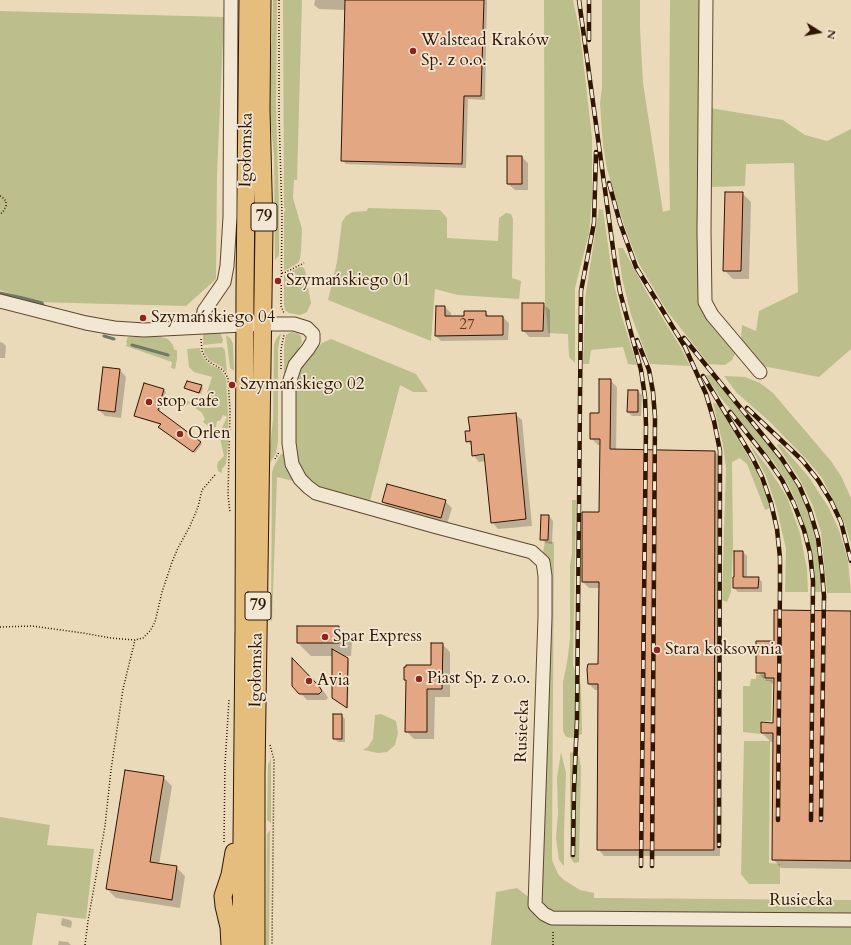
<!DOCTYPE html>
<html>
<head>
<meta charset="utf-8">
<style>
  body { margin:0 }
  #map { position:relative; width:851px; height:945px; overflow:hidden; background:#eadab9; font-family:Cardo,serif }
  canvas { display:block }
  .north { position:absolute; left:799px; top:12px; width:40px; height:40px; -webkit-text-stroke:3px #f1e7d2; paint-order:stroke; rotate:101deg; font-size:11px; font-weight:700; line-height:16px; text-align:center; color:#301500 }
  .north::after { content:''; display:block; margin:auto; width:14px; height:18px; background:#301500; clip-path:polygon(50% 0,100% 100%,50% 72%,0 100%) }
</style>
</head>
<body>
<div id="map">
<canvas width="851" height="945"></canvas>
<div class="north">N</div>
</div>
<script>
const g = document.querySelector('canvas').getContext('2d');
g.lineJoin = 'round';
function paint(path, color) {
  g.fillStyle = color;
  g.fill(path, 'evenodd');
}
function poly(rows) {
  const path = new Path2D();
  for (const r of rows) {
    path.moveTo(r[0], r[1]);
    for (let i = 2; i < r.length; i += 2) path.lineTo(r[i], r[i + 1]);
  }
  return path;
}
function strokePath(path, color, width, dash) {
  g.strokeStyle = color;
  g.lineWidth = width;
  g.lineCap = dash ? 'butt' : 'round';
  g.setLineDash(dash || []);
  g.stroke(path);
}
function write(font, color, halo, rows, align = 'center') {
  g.font = font + ' Cardo,serif';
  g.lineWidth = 3.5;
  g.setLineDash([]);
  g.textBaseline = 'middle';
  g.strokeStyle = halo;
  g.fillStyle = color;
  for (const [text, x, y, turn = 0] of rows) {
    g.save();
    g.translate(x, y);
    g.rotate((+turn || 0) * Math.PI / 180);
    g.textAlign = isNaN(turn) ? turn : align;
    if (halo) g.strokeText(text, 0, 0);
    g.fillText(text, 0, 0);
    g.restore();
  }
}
paint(poly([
  [273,0,277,0,276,106,279,207,279,255,275,260,274,155,269,109,268,85,272,40],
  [283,0,302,0,297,180,294,180,293,198,302,229,301,251,300,259,298,263,284,271,284,212,286,209,284,208],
  [544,0,573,0,580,33,592,138,592,199,589,233,575,288,575,363,569,357,568,334,548,333,545,301],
  [602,0,640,0,640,28,643,83,663,212,670,210,669,154,670,0,703,0,702,294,736,352,732,360,725,365,709,364,667,311,638,262,625,228,607,169,603,145,600,103,602,88],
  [0,11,224,17,217,175,216,279,186,306,35,302,0,290],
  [710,108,783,120,805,135,827,141,851,129,851,349,819,377,763,366,741,340,742,325,756,331,759,311,798,292,794,163,746,164,745,186,709,187],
  [368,208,440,210,447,218,447,238,498,241,499,218,506,213,511,214,513,219,512,278,521,281,519,299,458,295,435,289,431,341,328,300,337,262,342,222,346,216,352,212,367,211],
  [599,209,603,210,613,280,622,317,637,365,628,364,623,347,591,350,589,364,583,364,585,299],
  [618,248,623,248,647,293,681,348,690,366,650,364,631,315,622,278],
  [300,267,303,267,305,270,311,303,307,312,300,315,289,313,285,310,284,304,284,275],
  [220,332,223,340,222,343,203,345,203,336,204,333],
  [291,332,297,333,301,336,302,342,299,347,301,349,289,364,284,377,284,347,286,335],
  [281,333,278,348,278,442,276,453,270,463,268,463,273,420,274,345,276,339],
  [226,335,231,339,233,344,234,371,230,368],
  [128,337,161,337,168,339,173,345,174,350,177,350,177,359,175,369,171,368,172,362,126,346,127,343,126,342],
  [331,339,416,374,428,392,413,392,400,385,370,501,322,489,306,477,299,468,295,451,295,384,303,362,322,343],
  [222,347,225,350,227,373,222,367,209,360,204,352,203,348],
  [200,348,201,353,204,359,212,366,220,369,226,378,228,412,228,445,226,464,222,469,222,473,218,471,217,467,218,462,224,456,219,434,227,417,223,415,220,421,217,421,216,427,214,427,213,430,203,422,205,419,202,413,189,403,185,407,181,401,187,401,203,405,212,377,194,372,189,367,187,349],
  [705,375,713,375,783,463,799,489,810,515,815,533,819,552,821,577,821,592,815,592,812,557,808,537,797,503,787,483,773,461,720,397],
  [724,376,745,377,760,383,773,393,831,461,841,476,851,498,851,543,844,522,822,478,807,460,770,422,737,393],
  [713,403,718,404,757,472,768,500,770,508,765,510,747,464,740,458,732,462,733,544,731,592,727,602,722,600,726,468,723,445],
  [749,443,769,469,787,497,800,533,807,569,808,592,785,592,786,549,777,509,766,476],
  [780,444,808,476,829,508,840,533,848,561,851,593,827,593,821,532,812,504,799,478,777,445],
  [281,454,285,454,294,479,293,481,277,477,272,622,271,620,272,472,274,466],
  [572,500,576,500,573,665,581,686,582,734,579,735,579,739,566,737,563,731,563,682,567,663,570,638,570,566,572,554],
  [545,541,554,542,552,845,552,860,558,874,564,880,580,890,594,893,594,898,851,900,851,915,561,915,546,908,540,897,546,563,543,553],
  [756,675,764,675,764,680,772,680,771,721,761,721,760,734,743,732,743,686,750,686,751,679,756,679],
  [381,714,396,721,398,733,395,745,387,752,378,753,363,750,368,747,373,739,375,715],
  [744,741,770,741,769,863,780,864,780,884,749,884,741,874],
  [561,752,566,773,564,833,564,866,559,860,556,838,558,813,557,778],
  [572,752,579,756,581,767,579,862,574,863,570,857,570,753],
  [271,758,271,823,267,820,268,765],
  [0,817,50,825,47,845,94,849,86,919,37,913,32,945,0,945],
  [270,830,269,945,266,945,267,834],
  [517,888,531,899,547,920,851,923,851,945,491,945,496,892]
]), '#bcbe8c');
paint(poly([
  [315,0,487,0,485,100,468,99,466,168,346,164,342,160,346,10,319,9,314,5],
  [522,157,528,163,528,190,515,190,508,184],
  [742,193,751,202,749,279,733,279,724,270],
  [543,304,550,310,550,337,529,337,523,330],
  [445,307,451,313,451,317,465,317,485,312,490,317,503,317,509,323,508,340,441,341,436,336],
  [0,342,3,343,6,346,5,358,0,358],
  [120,370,126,377,121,418,105,416,99,410],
  [610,380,617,387,616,451,715,452,721,458,720,856,604,856,598,849,599,690,595,690,589,684,599,665,600,588,589,588,583,582,600,513,601,445,598,445,591,438],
  [145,384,164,390,166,392,159,412,202,444,195,453,162,428,161,425,137,417,135,415],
  [201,386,203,388,201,394,187,390,186,388],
  [638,391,642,395,641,416,632,416,628,412],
  [515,414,522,420,532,526,498,529,492,522,486,461,479,462,473,455,472,446,467,441],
  [445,501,452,508,447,524,390,508,383,502],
  [549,516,553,521,552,544,546,543,541,539],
  [743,552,747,556,747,578,758,578,762,582,762,592,738,592,734,588],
  [851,612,851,869,781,868,773,859,774,742,771,742,762,733,774,724,774,685,770,681,766,681,757,672,775,642],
  [338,628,352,641,351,656,343,656,349,661,348,708,333,698,333,656,311,656,298,643],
  [442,644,450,652,450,697,435,697,434,739,414,739,406,731,407,681,405,680,432,666],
  [293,660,325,693,328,698,326,700,307,700,293,685],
  [341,715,345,719,345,742,338,742,334,738],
  [163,777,172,786,159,865,176,867,185,876,180,908,116,898,107,889],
  [62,918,70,920,72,922,71,928,63,926,61,925],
  [59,941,68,942,71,945,58,945]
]), '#0003');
strokePath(poly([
  [0,293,23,298,42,303,43,305],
  [104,336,114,339],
  [132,345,168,355]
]), '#6e7969', 3);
const building = poly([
  [345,0,484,0,481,96,464,96,462,164,341,161,345,0],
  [507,156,522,156,522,184,507,184,507,156],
  [725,192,743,192,741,271,723,271,725,192],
  [522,303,544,303,543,331,522,331,522,303],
  [436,306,445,306,445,316,464,316,464,311,486,311,486,316,503,316,503,335,435,336,436,306],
  [103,367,120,369,115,412,98,410,103,367],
  [599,379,611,379,610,449,715,451,714,850,597,850,598,684,588,684,587,669,588,664,598,664,599,582,582,582,582,512,599,512,600,439,590,439,590,413,599,413,599,379],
  [187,381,202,385,199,393,184,388,187,381],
  [144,383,164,389,158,410,201,442,193,452,158,427,161,424,134,416,144,383],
  [628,390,638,390,638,412,627,412,628,390],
  [516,413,526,519,491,523,484,454,472,456,471,441,466,442,465,431,470,431,468,417,516,413],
  [387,484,446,500,441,518,382,502,387,484],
  [541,515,549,515,548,540,540,540,541,515],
  [734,551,743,551,743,577,759,577,758,588,733,588,733,577,734,577,734,551],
  [774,610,851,611,851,861,772,860,773,733,761,733,761,722,773,723,774,678,765,678,765,673,756,673,756,641,774,641,774,610],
  [297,626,339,626,339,643,297,643,297,626],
  [431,643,443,643,442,689,427,689,427,732,405,732,406,680,404,680,404,667,406,667,406,665,431,665,431,643],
  [332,649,348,658,347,708,332,698,332,649],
  [292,658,319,686,322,691,319,694,299,694,292,686,292,658],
  [333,714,342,714,342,739,333,739,333,714],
  [125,770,164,776,150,862,177,866,172,900,106,889,125,770]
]);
paint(building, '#e4a783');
strokePath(building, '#301500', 1);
const minor = poly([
  [706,0,704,231,705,302,712,315,760,372],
  [0,301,86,323,114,328,144,330,263,324,294,324,307,328,313,334,313,341,308,349,295,365,289,383,289,443,292,464,300,479,308,487,316,493,437,527,532,552,543,562,545,576,545,617,535,905,544,914,552,918,851,920],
  [202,327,204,311,224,282,227,266,230,217,231,0]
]);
const major = poly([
  [230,945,229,927,224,906,223,896,230,875,234,852],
  [241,945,244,630,245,290,248,0],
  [256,945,256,774,264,228,261,110,262,0]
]);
strokePath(minor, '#5e462e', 15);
strokePath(major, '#301500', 19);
strokePath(poly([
  [279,0,279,115,282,216,281,306,284,313],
  [0,196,2,197,6,201,6,206,3,212,0,214],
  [282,273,284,273,304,263],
  [201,339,202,351,206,359,211,363,223,370,228,378,230,411,228,495,230,513],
  [281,369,281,349,284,335],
  [275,459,279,452],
  [0,627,32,626,83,633,111,638,135,640,143,638,150,631,155,622,162,592,172,562,178,548,190,526,198,507,202,490,215,475],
  [270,745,274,760,272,945],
  [224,842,225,764,229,700],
  [85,945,88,921,105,826,111,770,123,689,135,640],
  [553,945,553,930]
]), '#301500', 1.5, [1, 2]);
strokePath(minor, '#f1e7d2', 13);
strokePath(major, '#e5bd7c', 17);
const rail = poly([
  [579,0,615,263,620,292,641,370,645,397,646,426,641,866],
  [589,40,589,0],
  [609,183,620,223,636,267,685,347,706,394,714,421,720,451,719,846],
  [684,338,782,459,799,485,810,511,818,538,822,571,824,596,821,820],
  [637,340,649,370,653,392,655,417,652,866],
  [703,376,752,457,762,477,771,503,777,529,780,558,780,584,778,820],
  [747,408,802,460,818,480,831,501,841,522,851,561],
  [730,412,766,457,782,480,794,504,804,530,810,553,813,581,811,820],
  [573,855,574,788,577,720,581,291,594,223,596,152]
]);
strokePath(rail, '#301500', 4.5);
strokePath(rail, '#f1e7d2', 3, [9]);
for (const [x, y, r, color] of [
  [413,51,4,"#8f2418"],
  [278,281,4,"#8f2418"],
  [143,318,4,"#8f2418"],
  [232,385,4,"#8f2418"],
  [149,402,4,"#8f2418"],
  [180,434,4,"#8f2418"],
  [325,637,4,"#8f2418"],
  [657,650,4,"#8f2418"],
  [419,679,4,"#8f2418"],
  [309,681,4,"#8f2418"]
]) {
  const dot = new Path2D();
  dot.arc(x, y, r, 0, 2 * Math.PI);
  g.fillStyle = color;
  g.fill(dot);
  strokePath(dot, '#f1e7d2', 1.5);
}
write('15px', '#5d3a21', null, [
  ["27",467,326]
]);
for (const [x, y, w] of [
  [264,217,26],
  [258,606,26]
]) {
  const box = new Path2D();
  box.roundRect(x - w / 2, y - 14, w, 28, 3);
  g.fillStyle = '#f1e7d2';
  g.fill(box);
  strokePath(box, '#301500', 1);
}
write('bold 16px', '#301500', null, [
  ["79",264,217],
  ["79",258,606]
]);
write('17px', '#301500', '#f1e7d2', [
  ["Walstead Kraków",421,41],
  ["Sp. z o.o.",421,61],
  ["Szymańskiego 01",286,281],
  ["Szymańskiego 04",151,318],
  ["Szymańskiego 02",240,385],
  ["stop cafe",157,402],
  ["Orlen",188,434],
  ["Spar Express",333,637],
  ["Stara koksownia",665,650],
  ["Piast Sp. z o.o.",427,679],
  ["Avia",317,681]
], 'left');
write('17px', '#301500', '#f1e7d2', [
  ["Igołomska",247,150,-89],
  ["Igołomska",257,670,-89],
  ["Rusiecka",523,731,-88],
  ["Rusiecka",801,901]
]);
</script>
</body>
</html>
